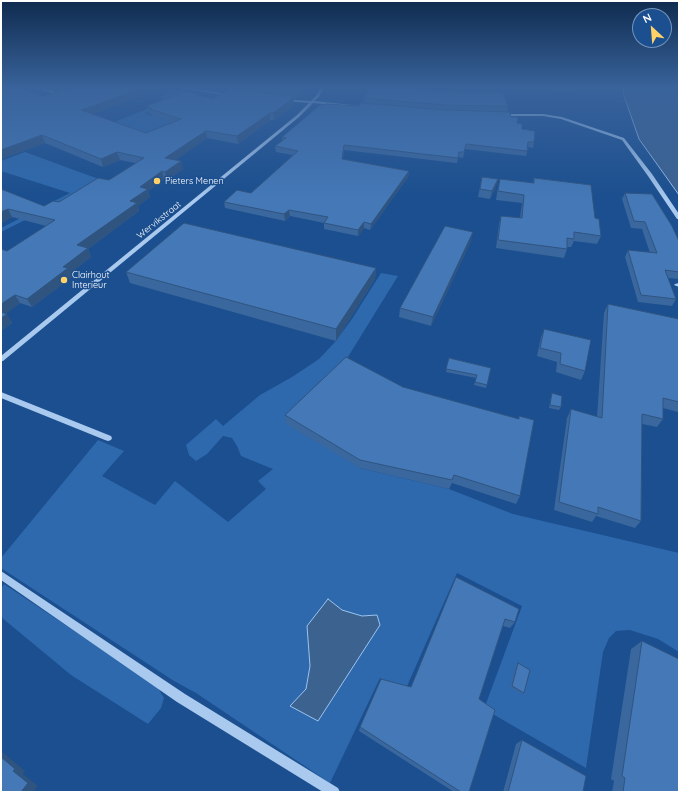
<!DOCTYPE html>
<html>
<head>
<meta charset="utf-8">
<style>
  body { margin:0 }
  #map { position:relative; width:680px; height:793px; overflow:hidden; background:#1b4f8f; font-family:Quicksand,sans-serif }
  canvas { display:block }
  .frame { position:absolute; inset:0; border:2px solid #fff; pointer-events:none }
  .north { position:absolute; left:632px; top:8px; width:40px; height:40px; box-sizing:border-box; background:#1b4f8f; border:1px solid #7695bc; border-radius:50%; rotate:334deg; font-size:11px; font-weight:700; line-height:16px; text-align:center; color:#fff }
  .north::after { content:''; display:block; margin:auto; width:14px; height:18px; background:#ffd166; clip-path:polygon(50% 0,100% 100%,50% 72%,0 100%) }
</style>
</head>
<body>
<div id="map">
<canvas width="680" height="793"></canvas>
<div class="frame"></div>
<div class="north">N</div>
</div>
<script>
const g = document.querySelector('canvas').getContext('2d');
g.lineJoin = 'round';
function paint(path, color) {
  g.fillStyle = color;
  g.fill(path, 'evenodd');
}
function poly(rows) {
  const path = new Path2D();
  for (const r of rows) {
    path.moveTo(r[0], r[1]);
    for (let i = 2; i < r.length; i += 2) path.lineTo(r[i], r[i + 1]);
  }
  return path;
}
function strokePath(path, color, width, dash) {
  g.strokeStyle = color;
  g.lineWidth = width;
  g.lineCap = dash ? 'butt' : 'round';
  g.setLineDash(dash || []);
  g.stroke(path);
}
function write(font, color, halo, rows, align = 'center') {
  g.font = font + ' Quicksand,sans-serif';
  g.lineWidth = 3;
  g.setLineDash([]);
  g.textBaseline = 'middle';
  g.strokeStyle = halo;
  g.fillStyle = color;
  for (const [text, x, y, turn = 0] of rows) {
    g.save();
    g.translate(x, y);
    g.rotate((+turn || 0) * Math.PI / 180);
    g.textAlign = isNaN(turn) ? turn : align;
    if (halo) g.strokeText(text, 0, 0);
    g.fillText(text, 0, 0);
    g.restore();
  }
}
paint(poly([
  [174,90,196,93,145,113,161,119,194,113,148,137,112,123,164,102,160,97],
  [25,152,104,181,1,232,1,228,70,193,1,171,1,161],
  [381,273,398,276,343,365,360,468,449,489,513,514,679,553,679,652,658,639,630,630,616,631,609,638,603,652,586,768,484,709,522,606,457,573,404,693,380,678,330,783,196,693,174,681,1,568,1,558,98,440,124,451,102,476,155,505,175,481,228,522,266,489,258,481,273,469,241,456,237,446,232,438,223,436,207,454,196,461,189,455,186,445,216,419,223,426,260,395,292,377,319,359,335,342,352,319],
  [328,599,342,610,362,616,377,615,291,706,306,689,310,666,308,626],
  [4,584,157,686,164,698,161,708,148,724,71,675,1,617,1,589]
]), '#2e69ad');
const water = poly([
  [623,88,678,88,679,92,679,195,639,139,624,96,623,88],
  [328,599,342,610,362,616,377,615,380,625,318,721,290,706,306,689,310,666,307,626,328,599]
]);
paint(water, '#3c6290');
strokePath(water, '#9cc4f0', 1);
paint(poly([
  [28,88,44,88,64,96,61,97,41,89,28,88],
  [179,88,188,88,233,95,231,96,179,88],
  [320,88,324,88,319,97,314,101,370,107,368,108,313,103,299,117,3,361,1,361,1,356,297,115,309,103,285,101,284,99,311,101,316,96,320,88],
  [502,114,543,114,562,117,624,138,652,174,679,214,679,219,677,219,648,176,622,140,561,119,543,116,501,116,502,114],
  [679,283,679,287,674,285,675,284,679,283],
  [1,392,111,436,112,438,111,440,108,441,105,440,1,398,1,392],
  [1,571,185,694,338,788,340,792,323,792,177,702,1,580,1,571]
]), '#a9c9ee');
paint(poly([
  [235,88,303,88,303,92,297,98,293,98,294,103,289,109,274,120,270,120,238,144,207,138,175,160,183,169,167,180,164,179,148,191,150,197,138,206,139,211,88,249,91,257,70,273,72,277,32,307,20,303,6,313,12,323,1,331,1,249,7,251,46,226,12,217,1,223,1,189,44,206,59,202,109,180,136,163,120,160,103,167,45,143,1,159,43,96,139,97,92,114,146,133,172,123,152,116,152,114,149,114,147,106,202,96,202,97,213,99,236,90],
  [370,88,430,88,429,91,508,106,507,112,522,129,534,142,533,148,528,147,526,156,465,149,463,158,458,157,457,163,344,150,343,160,409,171,408,177,370,230,364,228,358,236,324,229,324,223,290,216,285,221,225,208,224,202,251,193,293,155,276,152,275,146,282,141,282,137,359,106,363,104,364,98],
  [529,88,576,88,575,90],
  [482,177,496,187,490,199,478,197],
  [534,178,595,218,601,236,597,244,574,241,571,247,567,247,567,249,564,258,496,248,499,224,501,216,520,218,522,203,496,200,498,187,500,179,533,183],
  [625,193,679,241,679,279,668,278,676,299,672,306,638,302,625,257,628,250,650,253,642,229,631,228,622,199],
  [471,241,431,326,399,317,400,308],
  [376,268,375,279,336,341,130,283,126,272],
  [608,304,679,319,679,411,678,412,663,408,663,419,657,427,642,424,641,521,635,528,596,516,592,522,554,510,567,418,571,409,597,417,604,313],
  [544,329,585,371,581,380,556,372,557,362,537,356,541,337],
  [449,358,491,368,486,388,474,385,476,378,446,372],
  [552,393,561,407,559,410,549,408,551,396],
  [285,415,520,496,516,504,452,483,449,489,360,468,286,424],
  [456,577,515,622,510,628,503,626,479,699,469,792,454,792,359,731,360,727,411,687],
  [642,641,679,792,612,792,614,781,611,779,631,649],
  [518,663,524,693,523,694,510,687,516,665],
  [522,740,583,792,503,792,516,744]
]), '#3a679d');
paint(poly([
  [299,88,303,88,303,92,297,98,297,92],
  [426,88,430,88,429,92,418,91],
  [137,90,139,97,84,117,81,110],
  [293,96,294,103,289,109,274,120,273,113],
  [270,113,270,120,238,144,237,136],
  [206,131,207,138,167,166,165,158],
  [42,135,45,143,1,159,1,150],
  [344,145,344,150,342,165,342,159],
  [117,152,120,160,103,167,101,159],
  [181,161,183,169,167,180,165,172],
  [162,171,164,179,148,191,150,197,138,206,139,211,88,249,91,257,70,273,72,277,32,307,27,299,63,267,77,245,130,201,140,187],
  [409,171,408,177,370,230,371,224],
  [498,179,496,187,490,199,492,191],
  [8,209,12,217,1,223,1,212],
  [289,210,290,216,285,221,284,214],
  [364,222,364,228,358,236,358,230],
  [473,232,471,241,431,326,433,317],
  [376,268,375,279,336,341,336,329],
  [15,295,20,303,1,317,1,304],
  [7,314,12,323,1,331,1,318],
  [1,751,25,771,23,774,38,786,33,792,21,792,13,771,1,757]
]), '#305480');
const building = poly([
  [1,88,20,88,43,96,70,88,130,88,137,90,81,110,146,133,181,119,150,109,152,108,147,106,187,91,202,96,201,97,203,96,213,99,229,89,293,96,288,102,273,113,270,113,237,136,206,131,165,158,181,161,165,172,162,171,140,187,148,189,130,201,137,203,77,245,88,248,63,267,68,268,27,299,15,295,1,304,1,249,7,251,55,220,8,209,1,212,1,189,44,206,53,201,59,202,98,178,109,180,144,158,117,152,101,159,42,135,1,150,1,88],
  [260,88,300,88,297,92,260,88],
  [370,88,426,88,418,91,503,93,508,106,445,105,364,98,370,88],
  [361,103,445,110,510,112,511,117,518,117,517,123,522,124,522,129,535,131,534,142,528,142,527,151,466,144,464,152,459,152,458,158,344,145,342,159,409,171,371,224,364,222,358,230,324,223,328,217,289,210,284,214,224,202,237,190,251,193,298,151,275,146,286,138,282,137,320,105,327,104,359,106,361,103],
  [482,177,498,179,492,191,480,189,482,177],
  [534,178,591,185,595,218,599,219,601,236,574,232,574,239,567,238,567,249,498,240,501,216,522,218,524,195,498,191,500,179,534,183,534,178],
  [625,193,652,194,672,226,679,241,679,272,665,270,676,299,641,295,628,250,657,253,645,222,634,221,625,193],
  [184,223,376,268,336,329,126,272,184,223],
  [445,226,473,232,433,317,400,308,445,226],
  [608,304,679,319,679,402,663,398,663,419,642,414,641,521,598,507,598,514,559,502,571,409,602,418,608,304],
  [1,312,7,314,1,318,1,312],
  [544,329,591,340,585,371,560,364,561,353,540,348,544,329],
  [346,357,403,387,519,419,519,416,534,420,520,496,454,475,452,480,360,460,285,415,346,357],
  [449,358,491,368,487,385,475,382,477,375,446,369,449,358],
  [552,393,562,396,561,407,550,405,552,393],
  [456,577,519,609,515,622,505,619,479,699,495,710,469,792,461,792,360,727,381,679,411,687,456,577],
  [642,641,679,659,679,792,623,792,625,778,622,776,642,641],
  [518,663,530,670,524,693,512,686,518,663],
  [522,740,586,776,583,792,508,792,522,740],
  [1,757,15,769,13,771,28,783,21,792,1,792,1,757]
]);
paint(building, '#4478b7');
strokePath(building, '#305480', 1);
const sky = g.createLinearGradient(0, 0, 0, 199);
sky.addColorStop(0, '#0f2b4f');
sky.addColorStop(0.44, '#39639b');
sky.addColorStop(1, '#39639b00');
g.fillStyle = sky;
g.fillRect(0, 0, 680, 199);
for (const [x, y, r, color] of [
  [157,181,4,"#ffd166"],
  [64,280,4,"#ffd166"]
]) {
  const dot = new Path2D();
  dot.arc(x, y, r, 0, 2 * Math.PI);
  g.fillStyle = color;
  g.fill(dot);
  strokePath(dot, '#1b4f8f', 1.5);
}
write('9px', '#fff', '#1b4f8f', [
  ["Pieters Menen",165,181],
  ["Clairhout",72,275],
  ["Interieur",72,285]
], 'left');
write('9px', '#fff', '#1b4f8f', [
  ["Wervikstraat",159,220,-39]
]);
</script>
</body>
</html>
